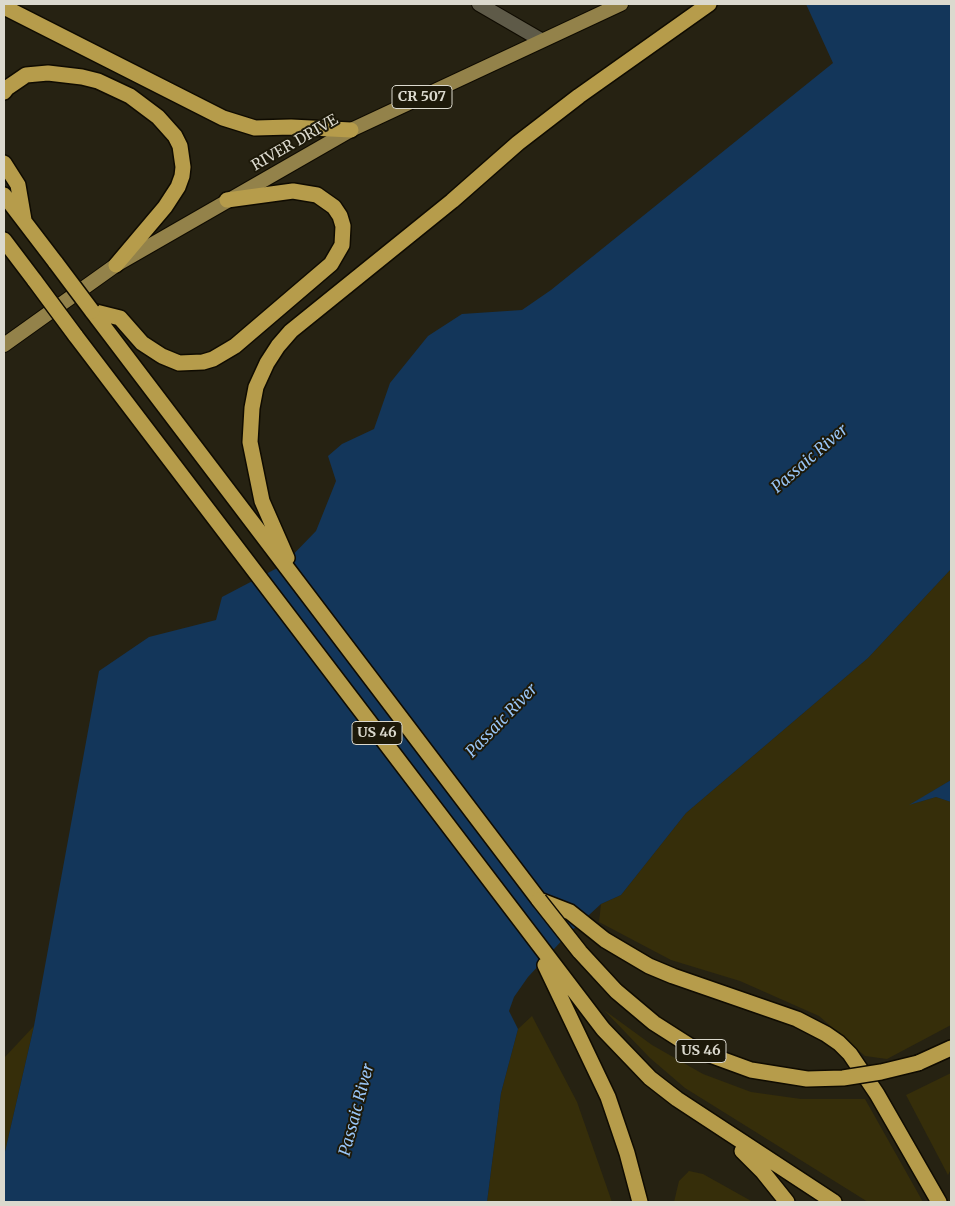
<!DOCTYPE html>
<html>
<head>
<meta charset="utf-8">
<style>
  body { margin:0 }
  #map { position:relative; width:955px; height:1206px; overflow:hidden; background:#262212; font-family:Merriweather,serif }
  canvas { display:block }
  .frame { position:absolute; inset:0; border:5px solid #dbd9ce; pointer-events:none }
</style>
</head>
<body>
<div id="map">
<canvas width="955" height="1206"></canvas>
<div class="frame"></div>
</div>
<script>
const g = document.querySelector('canvas').getContext('2d');
g.lineJoin = 'round';
function paint(path, color) {
  g.fillStyle = color;
  g.fill(path, 'evenodd');
}
function poly(rows) {
  const path = new Path2D();
  for (const r of rows) {
    path.moveTo(r[0], r[1]);
    for (let i = 2; i < r.length; i += 2) path.lineTo(r[i], r[i + 1]);
  }
  return path;
}
function strokePath(path, color, width, dash) {
  g.strokeStyle = color;
  g.lineWidth = width;
  g.lineCap = dash ? 'butt' : 'round';
  g.setLineDash(dash || []);
  g.stroke(path);
}
function write(font, color, halo, rows, align = 'center') {
  g.font = font + ' Merriweather,serif';
  g.lineWidth = 4;
  g.setLineDash([]);
  g.textBaseline = 'middle';
  g.strokeStyle = halo;
  g.fillStyle = color;
  for (const [text, x, y, turn = 0] of rows) {
    g.save();
    g.translate(x, y);
    g.rotate((+turn || 0) * Math.PI / 180);
    g.textAlign = isNaN(turn) ? turn : align;
    if (halo) g.strokeText(text, 0, 0);
    g.fillText(text, 0, 0);
    g.restore();
  }
}
paint(poly([
  [951,569,951,780,912,804,936,797,951,802,951,1025,887,1059,865,1056,819,1016,740,981,671,960,599,922,601,904,621,895,686,813,868,658],
  [604,1010,652,1045,703,1074,751,1092,801,1099,865,1099,923,1202,868,1202,685,1088,650,1058],
  [532,1016,577,1102,612,1202,487,1202,501,1093,518,1029],
  [34,1026,4,1156,4,1058],
  [951,1073,951,1169,948,1175,906,1095],
  [689,1171,703,1174,753,1202,674,1202,679,1181]
]), '#362e0a');
paint(poly([
  [806,4,951,4,951,569,868,658,686,813,621,895,601,904,567,935,528,977,514,997,509,1011,518,1029,501,1093,487,1202,4,1202,4,1156,34,1026,99,671,149,637,216,620,222,597,283,565,316,531,336,481,328,456,342,444,374,429,390,383,428,336,462,314,522,310,551,290,833,63],
  [951,780,951,802,936,797,909,805]
]), '#13365a');
const minor = poly([
  [479,4,541,40]
]);
const primary = poly([
  [4,345,116,265,351,130,621,4]
]);
const motorway = poly([
  [4,7,223,118,255,128,291,127,351,130],
  [4,92,7,88,26,75,48,73,82,77,98,81,130,96,158,117,175,136,180,146,183,167,182,176,178,187,165,207,116,265],
  [4,163,18,185,24,220],
  [4,195,56,263],
  [4,240,35,281],
  [92,311,539,900,570,912,605,940,649,966,673,976,797,1019,826,1034,839,1043,850,1054,877,1094,939,1202],
  [92,311,120,318,142,343,162,356,179,363,203,362,213,359,235,346,331,264,342,245,343,226,340,216,334,207,317,195,293,191,227,200],
  [75,335,603,1029,650,1078,677,1099,834,1202],
  [287,558,262,501,250,442,252,408,256,387,267,363,278,346,291,331,452,201,518,143,579,96,709,4],
  [545,965,608,1097,627,1153,640,1202],
  [918,1063,951,1048],
  [742,1151,763,1172,787,1202]
]);
strokePath(minor, '#0f0b01', 16);
strokePath(primary, '#0f0b01', 16);
strokePath(motorway, '#0f0b01', 18);
strokePath(minor, '#5e5a48', 14);
strokePath(primary, '#93824a', 14);
strokePath(motorway, '#b69c4b', 15);
const motorwayBridge = poly([
  [56,263,92,311],
  [35,281,75,335],
  [539,900,580,952,616,991,654,1023,690,1046,710,1055,751,1070,807,1079,843,1078,881,1072,918,1063]
]);
strokePath(motorwayBridge, '#0f0b01', 18, []);
strokePath(motorwayBridge, '#b69c4b', 15);
for (const [x, y, w] of [
  [422,97,60],
  [377,733,50],
  [701,1051,50]
]) {
  const box = new Path2D();
  box.roundRect(x - w / 2, y - 11.5, w, 23, 4);
  g.fillStyle = '#1d1909';
  g.fill(box);
  strokePath(box, '#dbd9ce', 1);
}
write('bold 14px', '#dbd9ce', null, [
  ["CR 507",422,97],
  ["US 46",377,733],
  ["US 46",701,1051]
]);
write('15px', '#dbd9ce', '#1d1909', [
  ["RIVER DRIVE",295,143,-30]
]);
write('italic 16px', '#99c5f6', '#1d1909', [
  ["Passaic River",810,459,-41],
  ["Passaic River",502,721,-46],
  ["Passaic River",357,1110,-75]
]);
</script>
</body>
</html>
